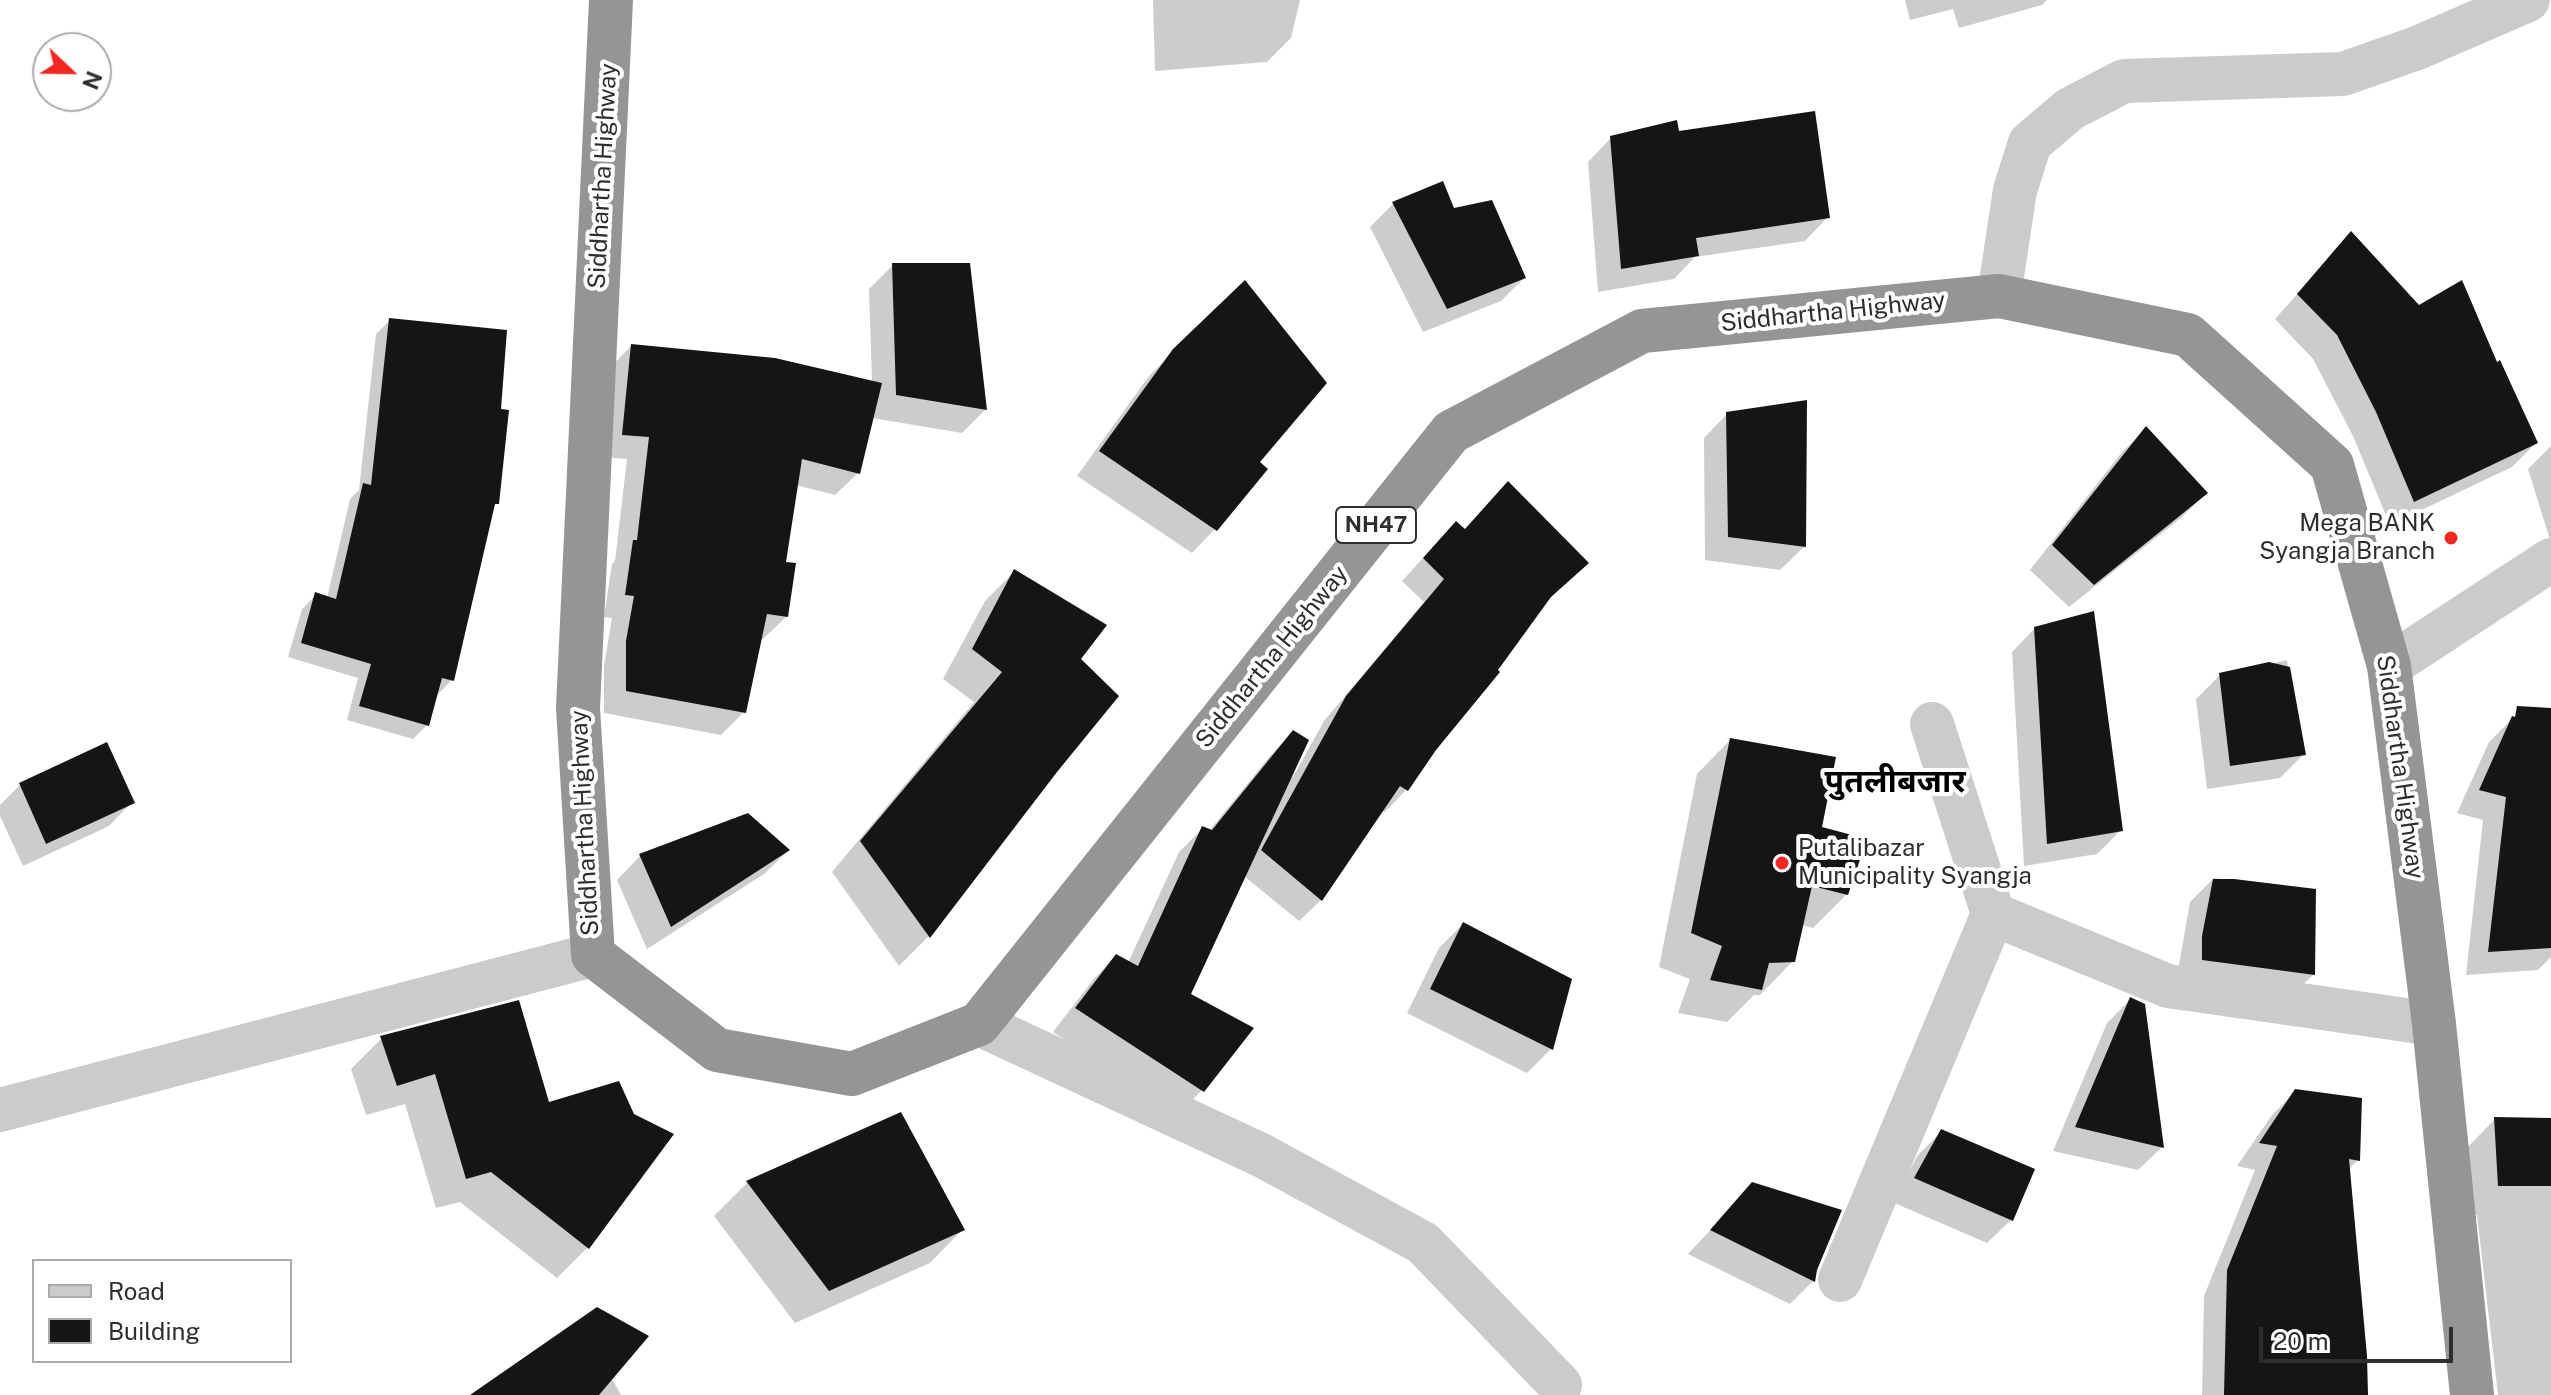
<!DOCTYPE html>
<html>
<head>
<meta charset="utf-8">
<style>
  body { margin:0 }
  #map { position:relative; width:2551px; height:1395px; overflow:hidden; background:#fff; font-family:"Public Sans",sans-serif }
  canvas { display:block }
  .legend { position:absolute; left:32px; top:1259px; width:260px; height:104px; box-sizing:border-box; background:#fff; border:2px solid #ababab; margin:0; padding:10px 14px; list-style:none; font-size:24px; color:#2e2e2e }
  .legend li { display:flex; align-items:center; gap:16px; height:40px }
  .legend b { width:40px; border:2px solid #ababab }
  .north { position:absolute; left:32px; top:32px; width:80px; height:80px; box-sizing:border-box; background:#fff; border:2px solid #ababab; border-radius:50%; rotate:112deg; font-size:22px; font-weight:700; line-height:32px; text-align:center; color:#2e2e2e }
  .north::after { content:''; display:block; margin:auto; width:28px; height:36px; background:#f32722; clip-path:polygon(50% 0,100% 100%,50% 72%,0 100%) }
  .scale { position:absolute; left:2259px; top:1327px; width:194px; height:36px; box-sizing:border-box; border:4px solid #2e2e2e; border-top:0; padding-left:10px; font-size:24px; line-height:28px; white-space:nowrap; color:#2e2e2e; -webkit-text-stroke:6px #fff; paint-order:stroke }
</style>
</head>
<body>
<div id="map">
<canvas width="2551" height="1395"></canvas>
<ul class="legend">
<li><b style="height:10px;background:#cbcbcb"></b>Road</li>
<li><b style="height:22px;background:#151515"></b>Building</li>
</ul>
<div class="north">N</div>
<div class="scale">20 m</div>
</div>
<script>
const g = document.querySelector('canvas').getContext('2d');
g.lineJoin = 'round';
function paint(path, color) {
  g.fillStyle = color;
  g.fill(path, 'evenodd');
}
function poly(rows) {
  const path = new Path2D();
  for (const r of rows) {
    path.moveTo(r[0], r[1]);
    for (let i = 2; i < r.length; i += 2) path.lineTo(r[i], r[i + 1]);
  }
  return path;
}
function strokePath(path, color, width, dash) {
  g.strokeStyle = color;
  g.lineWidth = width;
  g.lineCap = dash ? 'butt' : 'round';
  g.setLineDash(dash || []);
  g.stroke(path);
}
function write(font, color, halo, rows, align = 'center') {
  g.font = font + ' "Public Sans","Noto Sans Devanagari",sans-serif';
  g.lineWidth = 8;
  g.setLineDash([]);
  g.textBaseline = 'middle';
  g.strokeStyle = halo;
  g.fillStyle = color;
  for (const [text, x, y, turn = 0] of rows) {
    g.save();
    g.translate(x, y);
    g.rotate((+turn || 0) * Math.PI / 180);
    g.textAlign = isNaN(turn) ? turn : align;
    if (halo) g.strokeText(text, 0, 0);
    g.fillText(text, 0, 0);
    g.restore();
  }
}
paint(poly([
  [1153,0,1300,0,1291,38,1267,62,1155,71],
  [1905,0,2047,0,2042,5,1959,28,1953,9,1910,20],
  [1677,134,1828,217,1805,241,1695,257,1674,279,1598,292,1588,162,1611,138],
  [1393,204,1453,210,1524,278,1501,301,1423,332,1370,227],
  [2351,234,2418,308,2496,365,2536,443,2512,467,2390,525,2353,436,2313,359,2275,319],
  [893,265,985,410,962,433,872,418,858,473,835,495,796,485,784,564,786,617,763,639,759,639,744,712,721,735,604,713,604,665,612,618,604,617,612,564,615,561,627,459,600,457,609,369,631,346,872,383,869,289],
  [390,320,498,411,497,503,492,508,452,680,438,694,435,694,427,725,413,739,347,720,358,678,288,657,302,609,316,595,327,598,350,499,359,490,376,334],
  [1174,351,1257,462,1215,529,1192,553,1077,476,1149,376],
  [1727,414,1804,547,1780,570,1705,560,1704,438],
  [2146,429,2206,493,2182,517,2069,607,2030,570,2122,452],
  [2551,446,2551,543,2528,469],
  [1464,531,1586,563,1545,603,1406,790,1385,812,1381,810,1321,900,1299,921,1244,876,1189,995,1202,1090,1179,1114,1053,1032,1093,980,1116,956,1128,963,1179,852,1203,828,1209,831,1270,756,1293,732,1290,776,1293,777,1324,721,1424,602,1402,581,1434,546],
  [1015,571,1078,659,1055,770,928,937,899,966,832,872,974,702,943,679,985,601],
  [2035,628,2121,830,2097,854,2024,866,2012,652],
  [2287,660,2304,754,2280,778,2207,789,2196,699,2220,675],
  [2513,718,2551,727,2551,957,2538,970,2466,975,2483,820,2457,813,2489,742],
  [1730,740,1847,894,1813,928,1801,925,1793,961,1760,995,1754,995,1727,1022,1678,1013,1690,979,1659,967,1697,774],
  [20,785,132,802,109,826,23,866,0,816,0,805],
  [788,851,764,874,647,949,617,880,640,856],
  [2214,878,2314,891,2313,975,2289,998,2176,982,2190,902],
  [1463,924,1570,980,1551,1049,1527,1073,1407,1013,1439,948],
  [2130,1000,2162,1147,2138,1170,2053,1151,2107,1023],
  [518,1003,588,1247,557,1278,460,1202,436,1208,405,1104,366,1115,351,1069,382,1038],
  [2296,1091,2358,1160,2348,1170,2366,1395,2202,1395,2204,1296,2255,1170,2237,1166,2272,1115],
  [900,1114,963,1229,930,1263,795,1323,714,1216,747,1183],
  [2495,1119,2551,1120,2551,1395,2498,1395,2477,1215,2468,1215,2465,1150],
  [1942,1131,2011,1220,1987,1243,1892,1202,1918,1155],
  [1753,1184,1813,1281,1790,1304,1688,1254],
  [611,1377,621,1395,474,1395]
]), '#0003');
paint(poly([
  [1815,111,1830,218,1696,238,1699,256,1621,269,1610,136,1677,120,1679,131],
  [1443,181,1454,208,1492,200,1526,278,1447,309,1392,202],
  [2351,231,2419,305,2462,280,2497,362,2500,360,2538,443,2414,502,2376,412,2337,335,2297,294],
  [892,263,970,263,987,410,896,395],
  [1245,280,1327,383,1260,462,1268,469,1217,531,1099,451,1173,349],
  [389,318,507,330,501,409,509,410,499,504,495,504,454,681,442,678,429,726,359,706,371,664,301,643,315,592,336,599,363,483,371,485],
  [631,344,775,358,882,383,860,474,802,459,786,562,796,563,788,617,767,614,746,713,626,691,626,641,634,596,625,595,633,540,637,540,649,437,622,435],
  [1807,400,1806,547,1728,537,1726,412],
  [2146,426,2208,493,2094,585,2052,545],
  [1508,481,1589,563,1551,597,1498,670,1500,672,1436,750,1408,791,1400,786,1322,901,1261,850,1346,696,1444,579,1423,558,1456,521,1465,529],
  [1014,569,1107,625,1081,659,1119,696,1057,772,930,938,860,841,1002,672,972,649],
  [2094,611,2123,831,2047,844,2034,627],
  [2269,662,2290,667,2306,755,2230,766,2219,673],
  [2517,706,2551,708,2551,948,2488,952,2506,797,2479,790,2512,716,2515,717],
  [1293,730,1309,740,1191,994,1254,1028,1204,1092,1075,1008,1116,954,1138,966,1202,826,1212,830],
  [1730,738,1836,757,1822,827,1867,839,1848,895,1812,886,1795,962,1769,963,1762,990,1710,980,1722,946,1691,933],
  [107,742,135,803,46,844,19,783],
  [748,813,790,850,671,927,639,854],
  [2213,879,2234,879,2316,889,2315,975,2202,960,2202,936],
  [1463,922,1572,979,1553,1050,1430,989],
  [2130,997,2145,1004,2164,1148,2075,1127],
  [519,1000,549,1102,619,1081,634,1114,674,1134,589,1249,491,1172,466,1179,435,1074,397,1086,380,1036],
  [2295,1089,2362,1098,2360,1161,2349,1159,2367,1356,2368,1395,2224,1395,2227,1270,2277,1146,2259,1143],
  [901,1112,965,1230,829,1291,746,1181],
  [2494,1117,2551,1118,2551,1186,2498,1186],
  [1941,1129,2035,1169,2013,1221,1914,1178],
  [1752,1182,1842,1210,1817,1270,1815,1282,1710,1230],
  [597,1307,649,1336,599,1395,470,1395]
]), '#151515');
strokePath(poly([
  [1999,296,2015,190,2030,143,2070,109,2124,81,2343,74,2417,48,2528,0],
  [2389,666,2551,560],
  [1993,914,2168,986,2434,1024],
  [979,1024,1261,1155,1423,1243,1560,1385],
  [0,1110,593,955],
  [1840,1280,1993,914,1932,724]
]), '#cbcbcb', 44);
strokePath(poly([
  [611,0,578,708,593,955,717,1050,852,1074,979,1024,1451,432,1642,331,1999,296,2188,335,2332,465,2389,666,2434,1024,2472,1395]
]), '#959595', 44);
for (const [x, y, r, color] of [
  [2451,538,8,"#f32722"],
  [1782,863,8,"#f32722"]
]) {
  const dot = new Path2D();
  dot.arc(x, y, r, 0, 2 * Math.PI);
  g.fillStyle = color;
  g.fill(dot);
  strokePath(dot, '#fff', 3);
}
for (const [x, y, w] of [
  [1376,525,80]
]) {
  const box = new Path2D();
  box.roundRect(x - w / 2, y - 18, w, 36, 6);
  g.fillStyle = '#fff';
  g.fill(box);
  strokePath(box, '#2e2e2e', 2);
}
write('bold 22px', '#2e2e2e', null, [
  ["NH47",1376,525]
]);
write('24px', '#2e2e2e', '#fff', [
  ["Siddhartha Highway",603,176,-87],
  ["Siddhartha Highway",1833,312,-6],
  ["Siddhartha Highway",1272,657,-51],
  ["Siddhartha Highway",2400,767,82],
  ["Siddhartha Highway",585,823,-93]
]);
write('24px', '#2e2e2e', '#fff', [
  ["Mega BANK",2435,524],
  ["Syangja Branch",2435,552],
  ["Putalibazar",1798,849,"left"],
  ["Municipality Syangja",1798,877,"left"]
], 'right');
write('bold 32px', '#000', '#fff', [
  ["पुतलीबजार",1895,782]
]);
</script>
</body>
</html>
